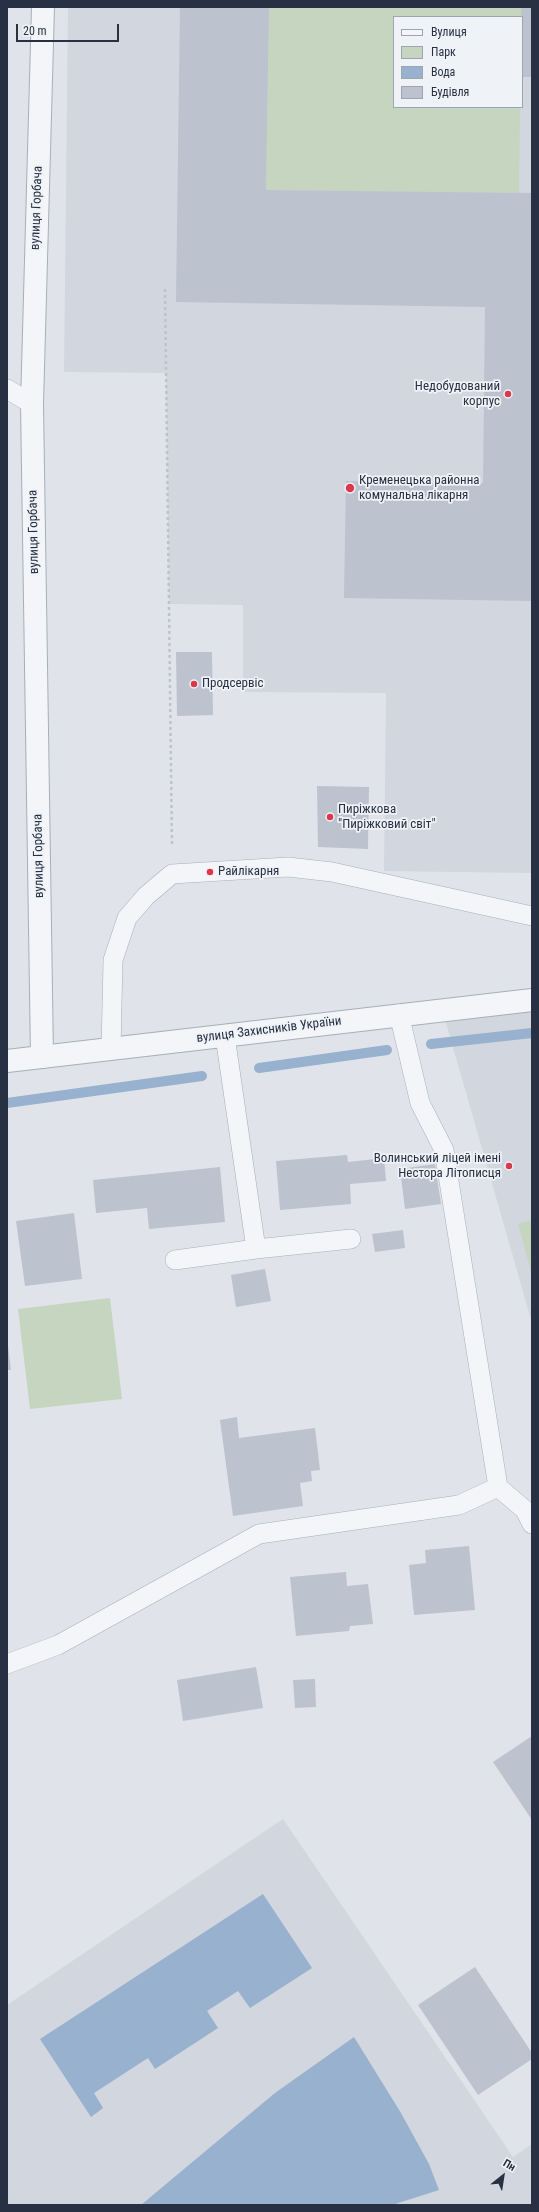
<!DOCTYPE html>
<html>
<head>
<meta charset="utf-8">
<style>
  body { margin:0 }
  #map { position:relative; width:539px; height:2212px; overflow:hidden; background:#e0e4ea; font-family:"Roboto Condensed",sans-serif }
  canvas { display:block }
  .frame { position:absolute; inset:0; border:8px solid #273143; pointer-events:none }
  .legend { position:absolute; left:393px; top:16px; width:130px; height:92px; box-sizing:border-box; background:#eff3f7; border:1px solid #9fa5af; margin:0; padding:5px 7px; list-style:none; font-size:12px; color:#273143 }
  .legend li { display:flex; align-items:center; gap:8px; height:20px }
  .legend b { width:20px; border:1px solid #9fa5af }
  .north { position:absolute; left:483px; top:2156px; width:40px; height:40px; -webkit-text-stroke:3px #eff3f7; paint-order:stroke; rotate:30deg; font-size:11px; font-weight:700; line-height:16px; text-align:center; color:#273143 }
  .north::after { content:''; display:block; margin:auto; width:14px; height:18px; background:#273143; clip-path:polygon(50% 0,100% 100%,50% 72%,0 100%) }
  .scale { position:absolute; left:16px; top:24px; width:103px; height:18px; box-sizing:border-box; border:2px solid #273143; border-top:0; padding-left:5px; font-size:12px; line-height:14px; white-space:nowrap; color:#273143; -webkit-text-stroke:3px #eff3f7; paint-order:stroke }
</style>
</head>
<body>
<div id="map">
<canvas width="539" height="2212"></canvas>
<div class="frame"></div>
<ul class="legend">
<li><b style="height:5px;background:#f3f5f8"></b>Вулиця</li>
<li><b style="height:11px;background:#c5d5c0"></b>Парк</li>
<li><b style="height:11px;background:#97b1ce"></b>Вода</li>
<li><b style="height:11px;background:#bcc2ce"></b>Будівля</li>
</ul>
<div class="north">Пн</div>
<div class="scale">20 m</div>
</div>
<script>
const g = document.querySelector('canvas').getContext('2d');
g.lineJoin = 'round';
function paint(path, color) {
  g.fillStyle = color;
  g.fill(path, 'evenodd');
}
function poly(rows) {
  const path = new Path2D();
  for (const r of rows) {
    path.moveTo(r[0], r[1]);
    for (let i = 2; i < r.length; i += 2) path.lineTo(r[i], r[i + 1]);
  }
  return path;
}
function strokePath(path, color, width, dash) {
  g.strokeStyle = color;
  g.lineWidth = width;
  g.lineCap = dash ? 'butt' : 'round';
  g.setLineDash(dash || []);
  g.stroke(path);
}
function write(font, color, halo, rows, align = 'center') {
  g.font = font + ' "Roboto Condensed",sans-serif';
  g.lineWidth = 3.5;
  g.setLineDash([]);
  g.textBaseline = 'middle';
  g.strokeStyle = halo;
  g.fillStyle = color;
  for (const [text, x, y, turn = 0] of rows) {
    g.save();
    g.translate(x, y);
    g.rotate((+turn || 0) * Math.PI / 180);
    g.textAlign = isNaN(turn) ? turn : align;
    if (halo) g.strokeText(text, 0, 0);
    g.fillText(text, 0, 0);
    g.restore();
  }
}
paint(poly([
  [68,7,532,7,532,873,384,871,386,693,243,692,243,605,169,604,166,373,64,372],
  [394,17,522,17,522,107,394,107],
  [532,1001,532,1323,442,1009],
  [283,1819,513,2157,532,2144,532,2205,7,2205,7,2005]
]), '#d1d6df');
paint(poly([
  [269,7,521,7,521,17,394,17,394,107,520,107,519,193,266,190],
  [532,1220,532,1275,518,1224],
  [110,1298,122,1399,30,1409,18,1309]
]), '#c5d5c0');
paint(poly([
  [263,1894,312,1968,250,2008,238,1991,207,2011,218,2028,155,2069,148,2058,94,2093,103,2108,91,2117,40,2039],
  [354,2037,401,2113,429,2164,439,2190,392,2205,141,2205,275,2093]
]), '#97b1ce');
strokePath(poly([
  [431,1044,532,1033],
  [259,1068,387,1050],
  [7,1103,202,1076]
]), '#97b1ce', 10);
paint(poly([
  [180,7,269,7,266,190,532,193,532,601,344,598,346,481,483,483,485,307,176,302],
  [521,7,532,7,532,77,522,77],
  [176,652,212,652,213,715,177,716],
  [317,786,369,787,368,849,318,847],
  [347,1155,348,1162,384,1158,386,1181,350,1184,351,1204,280,1210,276,1161],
  [435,1164,441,1204,405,1209,400,1169],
  [220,1167,225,1222,149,1229,147,1208,96,1213,93,1180],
  [74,1213,82,1279,25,1286,16,1221],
  [403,1230,405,1248,375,1252,372,1234],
  [265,1269,271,1301,236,1307,231,1275],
  [7,1337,11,1370,7,1370],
  [237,1417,239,1438,315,1428,320,1470,311,1471,312,1481,300,1483,303,1506,233,1516,220,1420],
  [469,1546,475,1610,414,1615,409,1565,426,1563,425,1550],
  [346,1572,347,1586,368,1584,373,1624,350,1626,349,1631,296,1636,290,1577],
  [256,1667,263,1708,183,1721,177,1680],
  [315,1679,316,1707,295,1708,293,1680],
  [532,1736,532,1820,493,1762],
  [475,1967,532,2053,532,2059,478,2095,418,2005]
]), '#bcc2ce');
const service = poly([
  [7,389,32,404],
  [225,1036,256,1249,351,1239],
  [111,1050,113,960,127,918,146,896,172,874,288,867,332,872,532,916],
  [175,1260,256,1249],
  [498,1487,525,1510,532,1524],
  [7,1664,58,1645,259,1534,459,1505,498,1487,444,1150,420,1103,399,1014]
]);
const minor = poly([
  [42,1057,32,404,43,7]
]);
const tertiary = poly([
  [7,1061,532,1000]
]);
strokePath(service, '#a8aeb8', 20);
strokePath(minor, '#a8aeb8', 24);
strokePath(tertiary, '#a8aeb8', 24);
strokePath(poly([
  [165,289,172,846]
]), '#bec2c9', 2.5, [3, 3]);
strokePath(service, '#f3f5f8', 19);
strokePath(minor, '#f3f5f8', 22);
strokePath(tertiary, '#f3f5f8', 22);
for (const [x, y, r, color] of [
  [508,394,4,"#db384e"],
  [350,488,5,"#db384e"],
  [194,684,4,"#db384e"],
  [330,817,4,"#db384e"],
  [210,872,4,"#db384e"],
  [509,1166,4,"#db384e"]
]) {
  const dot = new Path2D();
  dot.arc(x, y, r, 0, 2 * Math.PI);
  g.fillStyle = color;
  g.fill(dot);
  strokePath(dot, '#eff3f7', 1.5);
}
write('13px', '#273143', '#eff3f7', [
  ["вулиця Горбача",37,208,-88],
  ["вулиця Горбача",34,532,-91],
  ["вулиця Горбача",39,856,-91],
  ["вулиця Захисників України",269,1030,-7]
]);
write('13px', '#273143', '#eff3f7', [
  ["Недобудований",500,387,"right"],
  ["корпус",500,402,"right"],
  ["Кременецька районна",359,481],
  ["комунальна лікарня",359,496],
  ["Продсервіс",202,684],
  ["Пиріжкова",338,810],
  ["\"Пиріжковий світ\"",338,825],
  ["Райлікарня",218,872],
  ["Волинський ліцей імені",501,1159,"right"],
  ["Нестора Літописця",501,1174,"right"]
], 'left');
</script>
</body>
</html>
